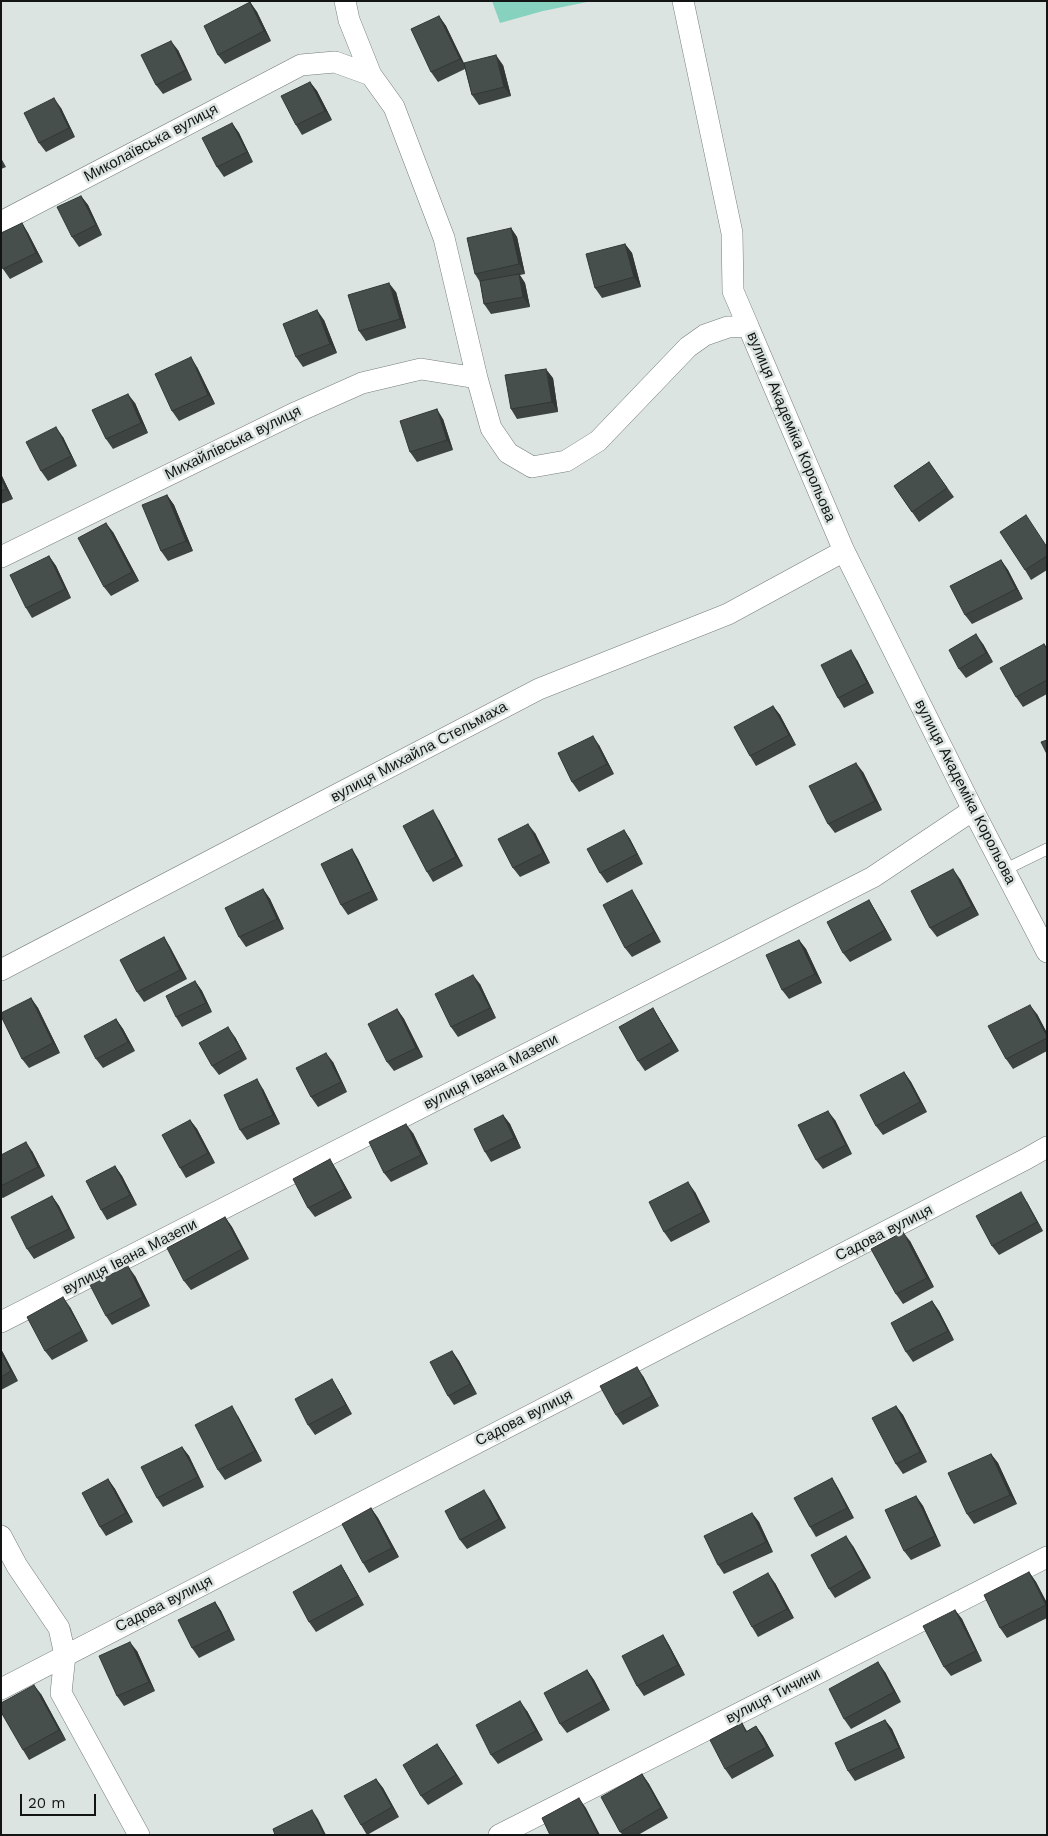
<!DOCTYPE html>
<html>
<head>
<meta charset="utf-8">
<style>
  body { margin:0 }
  #map { position:relative; width:1048px; height:1836px; overflow:hidden; background:#dbe4e1; font-family:"Work Sans",sans-serif }
  canvas { display:block }
  .frame { position:absolute; inset:0; border:2px solid #121514; pointer-events:none }
  .scale { position:absolute; left:20px; top:1794px; width:76px; height:22px; box-sizing:border-box; border:2px solid #121514; border-top:0; padding-left:6px; font-size:15px; line-height:18px; white-space:nowrap; color:#121514; -webkit-text-stroke:4px #dbe4e1; paint-order:stroke }
</style>
</head>
<body>
<div id="map">
<canvas width="1048" height="1836"></canvas>
<div class="frame"></div>
<div class="scale">20 m</div>
</div>
<script>
const g = document.querySelector('canvas').getContext('2d');
g.lineJoin = 'round';
function paint(path, color) {
  g.fillStyle = color;
  g.fill(path, 'evenodd');
}
function poly(rows) {
  const path = new Path2D();
  for (const r of rows) {
    path.moveTo(r[0], r[1]);
    for (let i = 2; i < r.length; i += 2) path.lineTo(r[i], r[i + 1]);
  }
  return path;
}
function strokePath(path, color, width, dash) {
  g.strokeStyle = color;
  g.lineWidth = width;
  g.lineCap = dash ? 'butt' : 'round';
  g.setLineDash(dash || []);
  g.stroke(path);
}
function write(font, color, halo, rows, align = 'center') {
  g.font = font + ' "Work Sans",sans-serif';
  g.lineWidth = 5;
  g.setLineDash([]);
  g.textBaseline = 'middle';
  g.strokeStyle = halo;
  g.fillStyle = color;
  for (const [text, x, y, turn = 0] of rows) {
    g.save();
    g.translate(x, y);
    g.rotate((+turn || 0) * Math.PI / 180);
    g.textAlign = isNaN(turn) ? turn : align;
    if (halo) g.strokeText(text, 0, 0);
    g.fillText(text, 0, 0);
    g.restore();
  }
}
paint(poly([
  [492,1,592,1,543,11,500,23]
]), '#86d2be');
const lane = poly([
  [1004,870,1047,849]
]);
const street = poly([
  [345,1,349,20,371,75],
  [683,1,732,233,733,291,748,326],
  [1,222,301,65,335,62,371,75,394,107,444,238,477,378,491,428,508,453,532,467,566,461,598,441,688,347,705,335,728,327,748,326,844,551,973,810,1047,952],
  [1,557,297,412,362,383,421,369,477,378],
  [1,970,539,689,728,614,844,551],
  [1,1322,873,877,973,810],
  [1,1536,17,1566,59,1628,65,1655,61,1693,139,1835],
  [1,1689,1026,1159,1047,1147],
  [499,1835,1047,1557]
]);
strokePath(lane, '#757e7b', 12);
strokePath(street, '#757e7b', 22);
strokePath(lane, '#fff', 11);
strokePath(street, '#fff', 21);
paint(poly([
  [250,2,257,12,271,41,225,64,218,55],
  [439,16,446,26,464,63,503,65,511,96,479,105,472,95,465,69,438,82,431,72],
  [178,50,192,80,163,94,156,85],
  [310,82,317,91,332,120,302,135,296,125],
  [61,108,75,137,46,152,39,143],
  [232,123,239,133,253,162,224,177,217,167],
  [1,158,6,167,1,169],
  [81,196,88,205,102,235,79,247,72,237],
  [22,223,28,233,43,262,10,279,3,269],
  [511,228,517,237,525,274,520,275,525,283,530,307,491,314,484,304,480,282,475,274],
  [625,244,632,253,641,287,602,298,595,288],
  [396,292,406,328,366,341,359,331],
  [324,320,337,353,303,367,296,357],
  [197,367,215,404,179,421,172,411],
  [553,378,558,412,517,419,511,409],
  [135,403,148,433,113,449,106,439],
  [443,419,453,450,417,462,410,452],
  [63,437,77,466,48,481,41,471],
  [929,462,954,497,919,522,894,486],
  [1,474,13,499,1,504],
  [167,495,174,505,193,551,168,561,161,551],
  [113,532,139,581,111,596,104,587],
  [1047,547,1047,570,1031,580,1025,570],
  [49,556,56,566,71,598,32,618,26,608],
  [1001,560,1008,570,1023,599,972,624,965,615],
  [983,644,993,662,966,678,959,669],
  [1044,644,1047,648,1047,694,1023,707,1016,697],
  [857,660,874,693,844,708,838,698],
  [773,706,780,715,796,745,756,766,750,756],
  [599,745,614,774,579,792,572,782],
  [863,772,882,810,835,833,828,824],
  [439,820,463,866,433,882,427,872],
  [624,830,630,839,643,864,607,883,600,873],
  [535,833,550,863,520,877,513,868],
  [352,849,358,859,378,900,348,915,341,905],
  [960,879,979,915,937,937,930,928],
  [263,889,270,899,284,929,246,947,239,937],
  [638,900,661,942,632,957,625,948],
  [869,900,875,910,892,940,850,962,843,953],
  [164,937,170,947,187,979,144,1002,137,992],
  [799,940,806,949,822,983,789,999,782,990],
  [195,981,202,991,212,1012,182,1027,176,1017],
  [480,984,496,1018,458,1037,451,1027],
  [31,998,38,1008,60,1053,29,1068,22,1059],
  [653,1008,659,1018,679,1051,645,1071,638,1061],
  [397,1009,404,1019,423,1057,394,1071,387,1062],
  [1037,1014,1047,1033,1047,1051,1013,1069,1006,1059],
  [116,1019,123,1029,135,1051,103,1068,96,1059],
  [235,1037,247,1059,219,1075,212,1066],
  [333,1062,347,1092,318,1107,311,1097],
  [904,1072,911,1082,927,1112,883,1135,876,1126],
  [263,1089,280,1124,247,1140,240,1130],
  [503,1115,510,1124,521,1148,491,1162,485,1152],
  [190,1120,197,1129,215,1163,186,1178,180,1168],
  [835,1120,852,1154,823,1169,816,1160],
  [413,1133,428,1164,391,1182,384,1173],
  [32,1151,45,1176,3,1198,1,1197,1,1155],
  [115,1166,122,1176,137,1205,107,1220,101,1210],
  [336,1169,352,1198,315,1217,308,1208],
  [695,1192,710,1222,671,1242,664,1232],
  [52,1196,59,1206,75,1238,34,1259,27,1249],
  [1027,1202,1043,1231,999,1255,992,1246],
  [225,1217,232,1227,249,1259,191,1290,184,1281],
  [910,1241,934,1287,903,1304,896,1294],
  [135,1276,150,1306,112,1325,106,1316],
  [932,1301,939,1311,954,1340,913,1362,906,1352],
  [70,1307,88,1341,52,1360,45,1351],
  [1,1349,18,1381,1,1390],
  [452,1351,459,1361,477,1394,454,1405,448,1396],
  [643,1376,659,1406,623,1425,616,1415],
  [338,1389,352,1414,315,1435,308,1425],
  [896,1406,903,1415,927,1462,903,1474,896,1464],
  [238,1416,262,1461,225,1480,218,1470],
  [182,1447,189,1456,204,1487,163,1507,157,1498],
  [991,1454,998,1463,1017,1504,974,1524,967,1514],
  [832,1478,838,1488,854,1518,816,1537,810,1527],
  [108,1479,115,1489,133,1522,106,1536,100,1527],
  [916,1496,923,1506,941,1546,911,1560,904,1551],
  [490,1499,506,1528,467,1549,460,1540],
  [371,1508,378,1518,399,1557,369,1573,363,1563],
  [752,1513,759,1522,773,1552,724,1574,718,1565],
  [853,1546,871,1578,835,1598,829,1589],
  [341,1565,347,1575,364,1605,316,1632,309,1622],
  [1029,1572,1036,1582,1047,1603,1047,1618,1007,1638,1000,1628],
  [775,1583,794,1618,758,1637,752,1627],
  [215,1602,221,1611,235,1640,199,1658,192,1648],
  [955,1610,962,1619,982,1661,951,1676,944,1667],
  [663,1635,669,1645,685,1675,644,1696,637,1686],
  [137,1651,155,1691,124,1706,117,1696],
  [587,1670,594,1680,610,1710,567,1733,560,1724],
  [885,1672,901,1702,851,1729,844,1719],
  [41,1694,66,1740,29,1760,23,1750],
  [527,1711,543,1740,498,1764,491,1755],
  [885,1720,892,1729,905,1758,855,1781,848,1771],
  [742,1723,747,1731,756,1726,763,1736,774,1756,732,1779,725,1769],
  [437,1744,463,1784,428,1805,421,1796],
  [642,1774,649,1784,668,1818,638,1835,623,1835,620,1832],
  [376,1779,383,1788,399,1817,367,1835,361,1825]
]), '#3d4441');
paint(poly([
  [250,2,257,12,271,41,264,31],
  [439,16,446,26,466,68,460,59],
  [171,41,178,50,192,80,186,70],
  [496,55,503,65,511,96,504,87],
  [310,82,317,91,332,120,325,111],
  [54,98,61,108,75,137,69,128],
  [232,123,239,133,253,162,247,152],
  [81,196,88,205,102,235,96,225],
  [22,223,28,233,43,262,36,253],
  [511,228,517,237,525,274,519,264],
  [625,244,632,253,641,287,634,277],
  [519,274,525,283,530,307,523,297],
  [389,283,396,292,406,328,400,319],
  [317,310,324,320,337,353,330,344],
  [191,357,197,367,215,404,208,395],
  [546,369,553,378,558,412,552,402],
  [128,394,135,403,148,433,141,423],
  [437,409,443,419,453,450,447,440],
  [56,427,63,437,77,466,71,456],
  [1,474,13,499,6,489,1,479],
  [167,495,174,505,193,551,186,541],
  [106,523,113,532,139,581,132,572],
  [49,556,56,566,71,598,65,589],
  [1001,560,1008,570,1023,599,1016,589],
  [976,634,983,644,993,662,986,653],
  [851,650,857,660,874,693,867,683],
  [773,706,780,715,796,745,789,735],
  [593,736,599,745,614,774,607,764],
  [856,763,863,772,882,810,875,801],
  [433,810,439,820,463,866,456,857],
  [528,824,535,833,550,863,543,853],
  [624,830,630,839,643,864,637,854],
  [352,849,358,859,378,900,372,891],
  [953,869,960,879,979,915,972,906],
  [263,889,270,899,284,929,277,919],
  [632,890,638,900,661,942,654,932],
  [869,900,875,910,892,940,885,930],
  [164,937,170,947,187,979,180,970],
  [799,940,806,949,822,983,815,974],
  [473,975,480,984,496,1018,490,1008],
  [195,981,202,991,212,1012,206,1003],
  [31,998,38,1008,60,1053,53,1043],
  [1030,1005,1037,1014,1047,1033,1047,1036],
  [653,1008,659,1018,679,1051,672,1042],
  [397,1009,404,1019,423,1057,416,1048],
  [116,1019,123,1029,135,1051,128,1042],
  [228,1027,235,1037,247,1059,241,1050],
  [326,1053,333,1062,347,1092,341,1082],
  [904,1072,911,1082,927,1112,920,1102],
  [257,1079,263,1089,280,1124,273,1115],
  [828,1111,835,1120,852,1154,846,1145],
  [503,1115,510,1124,521,1148,514,1138],
  [190,1120,197,1129,215,1163,208,1153],
  [406,1124,413,1133,428,1164,421,1155],
  [26,1142,32,1151,45,1176,38,1167],
  [330,1159,336,1169,352,1198,345,1189],
  [115,1166,122,1176,137,1205,130,1195],
  [688,1182,695,1192,710,1222,703,1212],
  [1021,1192,1027,1202,1043,1231,1037,1222],
  [52,1196,59,1206,75,1238,69,1229],
  [225,1217,232,1227,249,1259,242,1249],
  [903,1232,910,1241,934,1287,927,1278],
  [128,1266,135,1276,150,1306,143,1297],
  [63,1297,70,1307,88,1341,82,1331],
  [932,1301,939,1311,954,1340,948,1331],
  [1,1349,18,1381,11,1371,1,1352],
  [452,1351,459,1361,477,1394,470,1384],
  [637,1367,643,1376,659,1406,652,1396],
  [332,1379,338,1389,352,1414,346,1405],
  [232,1406,238,1416,262,1461,255,1451],
  [896,1406,903,1415,927,1462,920,1452],
  [182,1447,189,1456,204,1487,198,1477],
  [991,1454,998,1463,1017,1504,1010,1495],
  [832,1478,838,1488,854,1518,847,1508],
  [108,1479,115,1489,133,1522,126,1513],
  [484,1490,490,1499,506,1528,499,1519],
  [916,1496,923,1506,941,1546,935,1536],
  [371,1508,378,1518,399,1557,392,1548],
  [752,1513,759,1522,773,1552,766,1542],
  [846,1536,853,1546,871,1578,864,1569],
  [341,1565,347,1575,364,1605,358,1596],
  [1029,1572,1036,1582,1047,1603,1047,1607],
  [768,1573,775,1583,794,1618,787,1609],
  [215,1602,221,1611,235,1640,229,1630],
  [955,1610,962,1619,982,1661,976,1651],
  [663,1635,669,1645,685,1675,678,1665],
  [130,1642,137,1651,155,1691,149,1682],
  [878,1662,885,1672,901,1702,894,1692],
  [587,1670,594,1680,610,1710,603,1701],
  [34,1685,41,1694,66,1740,59,1730],
  [520,1701,527,1711,543,1740,536,1731],
  [885,1720,892,1729,905,1758,899,1748],
  [756,1726,763,1736,774,1756,767,1747],
  [437,1744,444,1754,463,1784,456,1775],
  [642,1774,649,1784,668,1818,661,1808],
  [376,1779,383,1788,399,1817,392,1807],
  [579,1798,586,1808,600,1835,598,1835],
  [312,1810,318,1819,326,1835,324,1835]
]), '#323735');
const building = poly([
  [250,2,264,31,218,55,204,26,250,2],
  [439,16,460,59,431,72,411,29,439,16],
  [171,41,186,70,156,85,141,55,171,41],
  [496,55,504,87,472,95,464,63,496,55],
  [310,82,325,111,296,125,281,96,310,82],
  [54,98,69,128,39,143,24,113,54,98],
  [232,123,247,152,217,167,202,138,232,123],
  [81,196,96,225,72,237,57,207,81,196],
  [22,223,36,253,3,269,1,265,1,233,22,223],
  [511,228,519,264,475,274,467,238,511,228],
  [625,244,634,277,595,288,586,254,625,244],
  [519,274,523,297,484,304,480,281,519,274],
  [389,283,400,319,359,331,348,295,389,283],
  [317,310,330,344,296,357,283,324,317,310],
  [191,357,208,395,172,411,155,374,191,357],
  [546,369,552,402,511,409,505,375,546,369],
  [128,394,141,423,106,439,92,410,128,394],
  [437,409,447,440,410,452,400,421,437,409],
  [56,427,71,456,41,471,26,442,56,427],
  [929,462,947,488,912,512,894,486,929,462],
  [1,479,6,489,1,491,1,479],
  [167,495,186,541,161,551,142,505,167,495],
  [1026,515,1047,547,1047,556,1025,570,1000,532,1026,515],
  [106,523,132,572,104,587,78,538,106,523],
  [49,556,65,589,26,608,10,575,49,556],
  [1001,560,1016,589,965,615,950,586,1001,560],
  [976,634,986,653,959,669,949,650,976,634],
  [1044,644,1047,649,1047,680,1016,697,1000,668,1044,644],
  [851,650,867,683,838,698,821,665,851,650],
  [773,706,789,735,750,756,734,727,773,706],
  [593,736,607,764,572,782,558,753,593,736],
  [1047,740,1047,754,1041,742,1047,740],
  [856,763,875,801,828,824,809,786,856,763],
  [433,810,456,857,427,872,403,826,433,810],
  [528,824,543,853,513,868,498,839,528,824],
  [624,830,637,854,600,873,587,849,624,830],
  [352,849,372,891,341,905,321,864,352,849],
  [953,869,972,906,930,928,911,891,953,869],
  [263,889,277,919,239,937,225,908,263,889],
  [632,890,654,932,625,948,603,905,632,890],
  [869,900,885,930,843,953,827,922,869,900],
  [164,937,180,970,137,992,120,960,164,937],
  [799,940,815,974,782,990,766,955,799,940],
  [473,975,490,1008,451,1027,435,994,473,975],
  [195,981,206,1003,176,1017,166,996,195,981],
  [31,998,53,1043,22,1059,1,1016,1,1013,31,998],
  [1030,1005,1047,1036,1047,1038,1006,1059,988,1026,1030,1005],
  [653,1008,672,1042,638,1061,619,1027,653,1008],
  [397,1009,416,1048,387,1062,368,1024,397,1009],
  [116,1019,128,1042,96,1059,84,1036,116,1019],
  [228,1027,241,1050,212,1066,199,1043,228,1027],
  [326,1053,341,1082,311,1097,296,1068,326,1053],
  [904,1072,920,1102,876,1126,860,1095,904,1072],
  [257,1079,273,1115,240,1130,224,1095,257,1079],
  [828,1111,846,1145,816,1160,798,1125,828,1111],
  [503,1115,514,1138,485,1152,474,1129,503,1115],
  [190,1120,208,1153,180,1168,162,1135,190,1120],
  [406,1124,421,1155,384,1173,369,1142,406,1124],
  [26,1142,38,1167,1,1186,1,1155,26,1142],
  [330,1159,345,1189,308,1208,293,1179,330,1159],
  [115,1166,130,1195,101,1210,86,1181,115,1166],
  [688,1182,703,1212,664,1232,649,1202,688,1182],
  [1021,1192,1037,1222,992,1246,976,1216,1021,1192],
  [52,1196,69,1229,27,1249,11,1217,52,1196],
  [225,1217,242,1249,184,1281,167,1248,225,1217],
  [903,1232,927,1278,896,1294,871,1249,903,1232],
  [128,1266,143,1297,106,1316,90,1285,128,1266],
  [63,1297,82,1331,45,1351,27,1317,63,1297],
  [932,1301,948,1331,906,1352,891,1323,932,1301],
  [452,1351,470,1384,448,1396,430,1362,452,1351],
  [1,1352,11,1371,1,1377,1,1352],
  [637,1367,652,1396,616,1415,600,1386,637,1367],
  [332,1379,346,1405,308,1425,295,1399,332,1379],
  [232,1406,255,1451,218,1470,195,1425,232,1406],
  [896,1406,920,1452,896,1464,872,1418,896,1406],
  [182,1447,198,1477,157,1498,141,1467,182,1447],
  [991,1454,1010,1495,967,1514,948,1473,991,1454],
  [832,1478,847,1508,810,1527,794,1498,832,1478],
  [108,1479,126,1513,100,1527,82,1493,108,1479],
  [484,1490,499,1519,460,1540,445,1511,484,1490],
  [916,1496,935,1536,904,1551,885,1510,916,1496],
  [371,1508,392,1548,363,1563,342,1524,371,1508],
  [752,1513,766,1542,718,1565,704,1536,752,1513],
  [846,1536,864,1569,829,1589,811,1555,846,1536],
  [341,1565,358,1596,309,1622,293,1592,341,1565],
  [1029,1572,1046,1605,1000,1628,984,1595,1029,1572],
  [768,1573,787,1609,752,1627,733,1592,768,1573],
  [215,1602,229,1630,192,1648,178,1620,215,1602],
  [955,1610,976,1651,944,1667,923,1626,955,1610],
  [663,1635,678,1665,637,1686,622,1656,663,1635],
  [130,1642,149,1682,117,1696,99,1656,130,1642],
  [878,1662,894,1692,844,1719,829,1689,878,1662],
  [587,1670,603,1701,560,1724,544,1693,587,1670],
  [34,1685,59,1730,23,1750,1,1712,1,1703,34,1685],
  [520,1701,536,1731,491,1755,476,1725,520,1701],
  [885,1720,899,1748,848,1771,835,1743,885,1720],
  [742,1723,746,1732,756,1726,767,1747,725,1769,710,1740,742,1723],
  [437,1744,456,1775,421,1796,403,1765,437,1744],
  [642,1774,661,1808,620,1832,601,1797,642,1774],
  [376,1779,392,1807,361,1825,344,1796,376,1779],
  [579,1798,598,1835,550,1835,542,1818,579,1798],
  [312,1810,324,1835,275,1835,273,1829,312,1810]
]);
paint(building, '#474f4c');
strokePath(building, '#323735', 1);
write('15px', '#121514', '#dbe4e1', [
  ["Миколаївська вулиця",151,143,-28],
  ["вулиця Академіка Корольова",791,427,67],
  ["Михайлівська вулиця",233,443,-26],
  ["вулиця Михайла Стельмаха",419,752,-28],
  ["вулиця Академіка Корольова",965,792,63],
  ["вулиця Івана Мазепи",491,1072,-27],
  ["Садова вулиця",884,1233,-27],
  ["вулиця Івана Мазепи",130,1257,-27],
  ["Садова вулиця",524,1418,-27],
  ["Садова вулиця",164,1604,-27],
  ["вулиця Тичини",773,1696,-27]
]);
</script>
</body>
</html>
